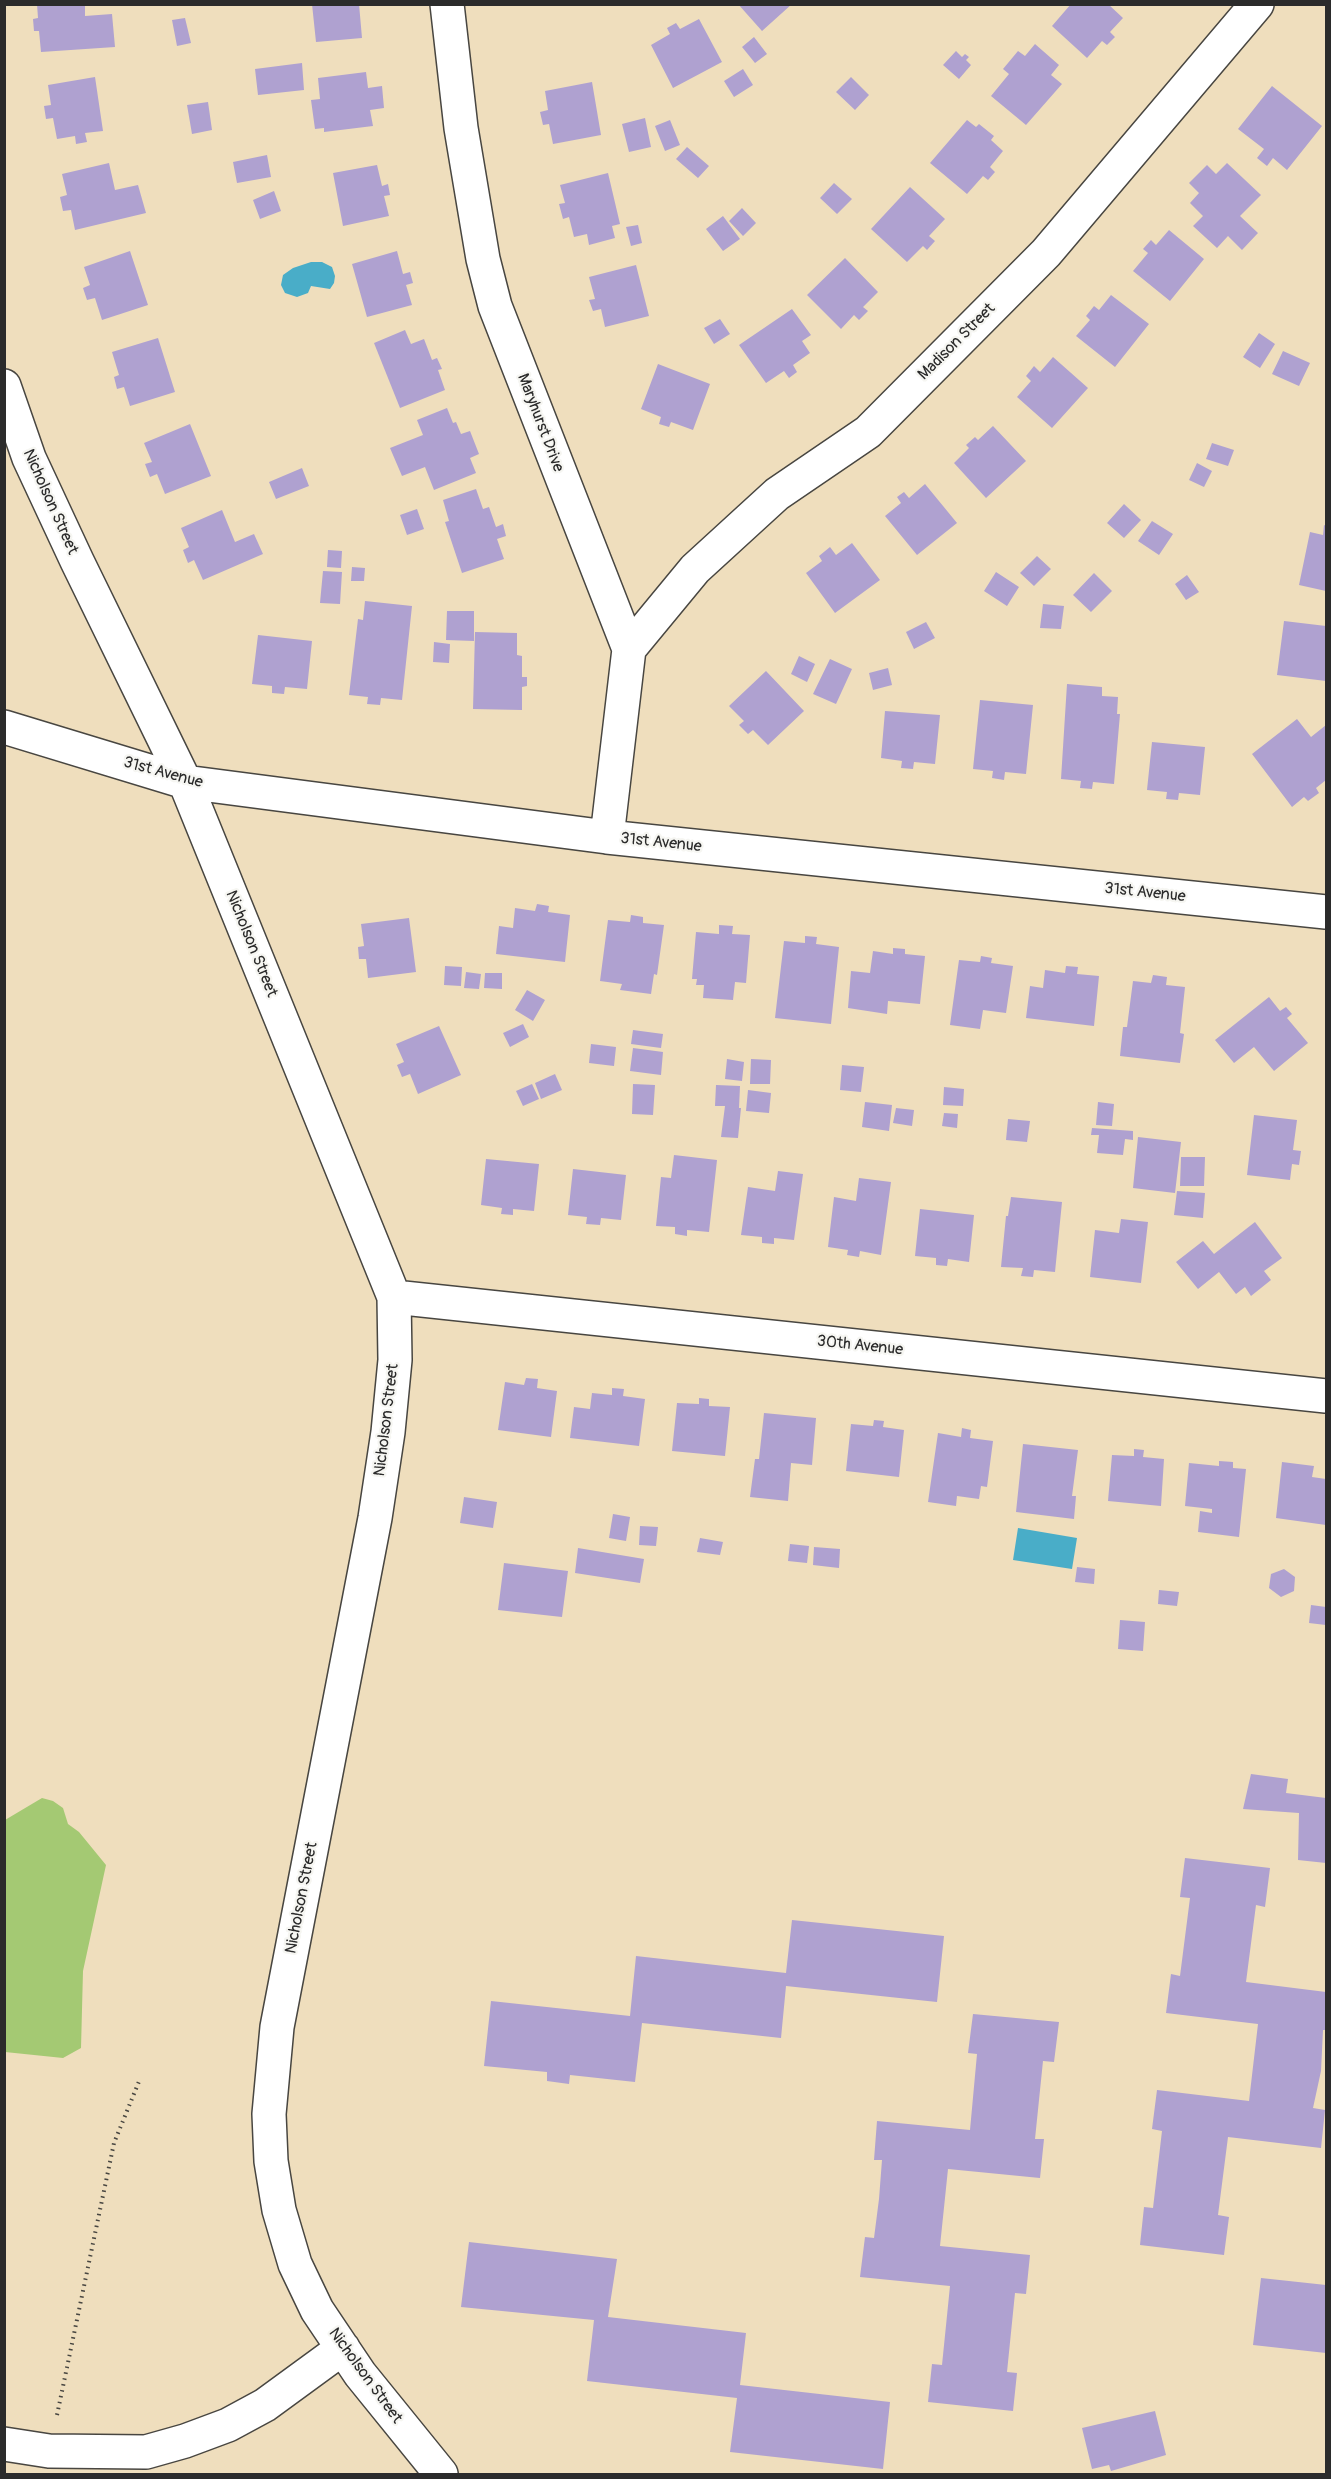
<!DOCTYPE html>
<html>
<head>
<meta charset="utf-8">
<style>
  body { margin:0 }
  #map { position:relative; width:1331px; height:2479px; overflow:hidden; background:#efdebd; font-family:Pangolin,sans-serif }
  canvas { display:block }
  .frame { position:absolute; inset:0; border:6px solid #2b2b2b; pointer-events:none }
</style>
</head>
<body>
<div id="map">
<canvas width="1331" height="2479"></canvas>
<div class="frame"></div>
</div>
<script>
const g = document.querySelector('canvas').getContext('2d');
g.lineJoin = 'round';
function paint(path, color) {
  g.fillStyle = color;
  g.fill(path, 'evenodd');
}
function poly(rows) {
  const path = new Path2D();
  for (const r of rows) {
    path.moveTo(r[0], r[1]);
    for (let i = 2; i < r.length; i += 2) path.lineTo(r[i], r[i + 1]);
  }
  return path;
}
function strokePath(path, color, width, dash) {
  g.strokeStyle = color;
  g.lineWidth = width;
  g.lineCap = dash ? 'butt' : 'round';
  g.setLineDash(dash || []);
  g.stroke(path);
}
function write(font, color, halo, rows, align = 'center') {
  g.font = font + ' Pangolin,sans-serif';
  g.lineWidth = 4.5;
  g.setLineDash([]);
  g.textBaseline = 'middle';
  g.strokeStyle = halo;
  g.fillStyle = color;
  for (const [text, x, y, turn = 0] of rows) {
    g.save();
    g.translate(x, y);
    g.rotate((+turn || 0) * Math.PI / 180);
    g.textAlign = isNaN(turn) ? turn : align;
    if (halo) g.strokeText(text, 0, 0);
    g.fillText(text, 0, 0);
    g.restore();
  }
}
paint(poly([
  [42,1798,53,1801,63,1808,68,1824,79,1832,106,1865,83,1971,81,2048,63,2058,5,2052,5,1820]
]), '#a4c973');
paint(poly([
  [311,262,322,262,332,267,335,276,334,283,330,289,311,286,308,293,297,297,285,293,281,285,283,275,293,268],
  [1018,1528,1077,1538,1072,1569,1013,1560]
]), '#49adc8');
paint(poly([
  [37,4,85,4,85,16,112,14,115,47,41,52,39,31,34,31,33,19,38,18],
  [312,4,359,4,362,38,316,42],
  [738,4,792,4,762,31],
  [1071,4,1108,4,1123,18,1110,32,1115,37,1107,45,1102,41,1087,58,1052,26],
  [185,18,191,43,177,46,172,20],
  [699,19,722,62,673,88,651,45,670,34,667,28,676,23,680,29],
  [754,37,767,54,755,63,742,47],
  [1035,44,1059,65,1051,75,1062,84,1026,125,991,96,1009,74,1003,69,1018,51,1025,56],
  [956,51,962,57,965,54,969,57,966,60,971,65,959,79,943,65],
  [302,63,304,90,258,95,255,69],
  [743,69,753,85,734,97,724,81],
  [366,72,368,88,382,86,384,108,370,110,373,126,324,132,324,128,315,129,311,100,320,99,318,78],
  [95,77,103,131,85,133,87,142,76,144,75,136,57,139,53,118,46,119,44,106,51,105,48,85],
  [851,77,869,95,855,110,836,92],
  [592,82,601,135,553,144,549,124,543,125,540,112,548,110,545,91],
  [1272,86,1322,126,1287,170,1273,158,1267,166,1257,158,1264,149,1238,129],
  [208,102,212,130,192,134,187,105],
  [645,118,651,147,629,152,622,124],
  [670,120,680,145,665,151,655,126],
  [967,120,976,127,979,124,994,136,991,140,1003,151,990,167,995,172,988,180,983,176,967,194,930,163],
  [687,147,709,166,698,178,676,159],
  [267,155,271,177,237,183,233,162],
  [109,163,115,190,138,185,146,213,75,230,71,210,63,211,60,197,67,195,62,174],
  [1227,163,1261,195,1240,216,1258,233,1242,250,1228,236,1217,248,1193,226,1203,216,1190,203,1199,193,1189,183,1207,165,1216,174],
  [377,165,382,186,388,184,390,195,384,196,389,216,343,226,333,173],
  [608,173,620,224,612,226,615,238,589,245,587,234,574,237,569,217,563,219,559,204,565,203,560,185],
  [834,183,852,199,837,214,820,198],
  [910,187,945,219,929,236,935,241,927,250,923,246,907,262,871,229],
  [274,191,281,211,260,219,253,200],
  [742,208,756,223,743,236,729,221],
  [723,216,740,239,723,251,706,229],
  [638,225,642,243,631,246,626,227],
  [1169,230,1204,259,1170,301,1133,271,1148,253,1143,249,1151,240,1156,245],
  [130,251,148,305,102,320,95,298,87,300,83,288,90,285,84,267],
  [397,251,403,274,410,272,413,283,406,285,412,305,367,317,352,264],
  [845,258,878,292,863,307,868,311,859,320,854,315,841,329,807,295],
  [636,265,649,316,605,327,601,309,593,311,589,300,595,299,589,277],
  [1111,295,1149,324,1115,367,1076,336,1090,320,1086,316,1094,306,1099,310],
  [792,309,811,335,802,341,810,353,793,365,797,372,789,378,784,371,766,383,739,345],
  [720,319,730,334,714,344,704,328],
  [405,330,411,344,424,339,432,360,437,358,442,369,438,370,445,390,400,408,374,343],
  [1259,333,1275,344,1260,368,1243,357],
  [158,338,175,392,130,406,124,387,117,389,114,377,119,375,112,352],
  [1283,351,1310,363,1299,386,1272,374],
  [1053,357,1088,388,1052,428,1017,397,1031,381,1026,376,1034,366,1040,372],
  [658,364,710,384,693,430,671,422,669,427,659,424,661,417,641,409],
  [447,408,453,423,456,422,461,434,470,431,479,454,470,458,476,473,434,490,425,467,402,476,390,448,423,435,417,420],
  [190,424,211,476,165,494,157,474,150,477,145,464,152,462,144,443],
  [993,426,1026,461,986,498,954,463,969,448,966,445,975,437,978,440],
  [1212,443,1234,450,1228,466,1206,459],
  [1197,463,1212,471,1204,487,1189,480],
  [302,468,309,486,276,499,269,482],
  [925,484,957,523,917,555,885,516,901,503,897,497,904,492,909,498],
  [476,489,483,509,489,507,496,527,503,524,506,536,497,539,504,559,462,573,445,522,449,521,443,500],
  [1124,504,1141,520,1124,538,1107,523],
  [417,509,424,529,407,535,400,515],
  [222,510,235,542,254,534,263,554,203,580,194,560,188,563,183,550,189,547,181,528],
  [1152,521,1173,534,1159,555,1138,541],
  [1324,525,1326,526,1326,591,1299,585,1310,532,1323,535],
  [852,543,880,580,835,613,806,573,822,561,819,556,830,547,836,555],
  [328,550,342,551,341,568,327,567],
  [1037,556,1051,569,1034,586,1020,573],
  [352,567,365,568,364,581,351,581],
  [323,571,342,572,340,604,320,603],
  [996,572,1019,587,1007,606,984,591],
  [1094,573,1112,591,1091,612,1073,595],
  [1187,575,1199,592,1186,600,1175,584],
  [365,601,412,606,402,700,381,698,380,705,367,704,368,697,349,695,358,619,363,620],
  [1043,604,1064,606,1061,629,1040,628],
  [447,611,474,611,474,641,446,640],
  [1284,621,1326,626,1326,681,1277,675],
  [926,622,935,638,914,649,906,632],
  [475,632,517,633,517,655,522,656,522,677,527,677,527,686,522,687,522,710,473,709],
  [258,635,312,641,307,689,285,687,284,694,272,693,272,686,252,684],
  [434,642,450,644,449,663,433,662],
  [799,656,815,664,807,682,791,674],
  [830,659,852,669,836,704,813,694],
  [888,668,892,685,873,690,869,673],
  [766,671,804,711,768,745,753,730,748,734,739,725,744,721,729,706],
  [1067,684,1102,687,1102,696,1118,697,1117,714,1120,714,1114,784,1093,782,1092,789,1080,788,1081,781,1061,779],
  [980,700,1033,705,1026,774,1005,772,1004,780,992,778,993,771,973,769],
  [885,711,940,715,935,764,914,762,913,769,901,768,902,761,881,758],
  [1297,719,1311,737,1326,725,1326,780,1316,788,1319,793,1308,801,1304,797,1292,807,1252,754],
  [1152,742,1205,747,1200,795,1179,793,1178,800,1166,799,1167,792,1147,790],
  [537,904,549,906,548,912,570,915,565,962,496,954,499,926,513,928,515,908,535,911],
  [631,915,643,917,643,923,664,925,657,975,654,974,651,994,620,990,622,984,600,981,608,920,630,922],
  [409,918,416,972,368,978,366,959,359,959,358,947,364,946,361,924],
  [719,925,733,926,732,934,750,935,746,983,735,982,733,1000,703,998,704,985,696,985,697,979,692,979,696,932,719,934],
  [805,936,817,937,816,944,839,947,831,1024,775,1018,784,941,805,943],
  [893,948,905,949,905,954,925,956,920,1004,888,1001,887,1014,848,1008,851,971,870,973,873,951,893,954],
  [981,956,992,958,991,963,1013,966,1006,1013,983,1010,980,1029,950,1025,959,960,980,962],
  [445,966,462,967,461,986,444,985],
  [1066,966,1078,967,1077,974,1099,976,1094,1026,1026,1018,1030,986,1043,988,1045,970,1065,973],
  [466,972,481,974,479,989,464,988],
  [485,973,502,973,502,989,484,988],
  [1153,975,1167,977,1166,985,1185,987,1180,1033,1184,1034,1180,1063,1120,1056,1123,1027,1127,1027,1133,981,1151,983],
  [527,990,545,1000,533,1021,515,1010],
  [1269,997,1280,1011,1286,1007,1292,1014,1287,1018,1308,1043,1274,1071,1254,1047,1234,1063,1215,1040],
  [523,1024,529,1037,510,1047,503,1033],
  [439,1026,461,1075,418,1094,410,1074,402,1077,397,1065,404,1062,396,1044],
  [633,1030,663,1034,661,1048,631,1044],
  [591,1044,616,1047,614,1066,589,1063],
  [633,1048,663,1052,661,1075,630,1071],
  [727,1059,744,1062,742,1081,725,1079],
  [751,1059,771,1060,770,1084,750,1084],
  [842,1065,864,1067,861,1092,840,1090],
  [555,1074,562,1090,541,1099,535,1083],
  [532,1084,539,1099,523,1106,516,1091],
  [633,1084,655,1085,653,1115,632,1114],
  [716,1085,740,1086,739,1108,741,1108,738,1138,721,1137,725,1106,715,1106],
  [944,1087,964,1089,963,1106,943,1105],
  [748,1090,771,1093,769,1113,746,1111],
  [865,1102,892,1105,889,1131,862,1127],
  [1098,1102,1114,1104,1112,1126,1096,1125],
  [896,1108,914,1110,912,1126,893,1123],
  [944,1113,958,1114,957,1128,942,1126],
  [1254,1115,1297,1120,1293,1150,1301,1151,1299,1165,1292,1164,1290,1180,1247,1175],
  [1008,1119,1030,1121,1027,1142,1006,1140],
  [1092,1128,1133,1131,1133,1140,1125,1139,1123,1155,1097,1153,1099,1135,1091,1135],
  [1138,1137,1181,1142,1175,1193,1133,1188],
  [674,1155,717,1160,709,1232,687,1230,687,1236,675,1234,675,1227,656,1226,661,1177,671,1178],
  [1181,1157,1205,1157,1204,1186,1180,1186],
  [486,1159,539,1164,534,1211,513,1209,513,1215,501,1214,502,1208,481,1205],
  [573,1169,626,1175,621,1220,601,1218,600,1225,586,1224,587,1217,568,1215],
  [778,1171,803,1174,794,1240,774,1238,774,1244,762,1243,762,1237,741,1235,748,1187,775,1191],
  [859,1178,891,1182,881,1255,860,1251,859,1257,847,1255,848,1250,828,1247,834,1197,856,1201],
  [1177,1191,1205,1193,1203,1218,1174,1215],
  [1011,1197,1062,1202,1055,1272,1034,1270,1033,1277,1021,1276,1023,1268,1001,1267,1006,1216,1008,1216],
  [920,1209,974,1215,969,1262,948,1259,947,1266,936,1265,936,1258,915,1256],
  [1121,1219,1148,1222,1141,1283,1090,1277,1095,1230,1119,1233],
  [1255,1222,1282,1258,1264,1271,1271,1280,1251,1296,1245,1287,1236,1294,1219,1272,1198,1289,1176,1262,1203,1241,1214,1254],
  [526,1378,538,1379,537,1388,557,1391,551,1437,498,1430,505,1382,524,1385],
  [612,1388,624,1389,623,1396,645,1399,639,1446,570,1438,574,1407,590,1409,592,1393,612,1395],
  [699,1398,709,1399,709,1406,730,1407,725,1456,672,1451,677,1403,699,1404],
  [764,1413,816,1418,812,1465,791,1463,788,1501,750,1497,755,1459,759,1459],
  [874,1420,884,1421,883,1427,904,1430,899,1477,846,1471,851,1424,873,1426],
  [962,1428,971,1430,970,1438,993,1441,987,1487,981,1486,979,1499,957,1496,956,1506,928,1502,938,1433,961,1437],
  [1023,1444,1078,1450,1072,1496,1076,1496,1074,1519,1016,1512],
  [1134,1449,1144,1450,1143,1457,1164,1459,1161,1506,1108,1501,1112,1455,1134,1456],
  [1219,1461,1233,1462,1233,1468,1246,1469,1239,1537,1198,1532,1200,1511,1212,1513,1212,1509,1185,1506,1189,1463,1219,1466],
  [1282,1462,1314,1466,1312,1477,1326,1479,1326,1525,1276,1518],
  [464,1497,497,1502,493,1528,460,1523],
  [613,1514,630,1517,626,1541,609,1538],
  [640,1526,658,1527,656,1546,639,1545],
  [700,1538,723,1542,720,1555,697,1552],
  [790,1544,809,1546,807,1563,788,1561],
  [814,1547,840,1549,839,1568,813,1565],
  [578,1548,644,1559,640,1583,575,1573],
  [504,1563,568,1571,562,1617,498,1610],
  [1077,1567,1095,1569,1094,1584,1075,1582],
  [1284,1569,1295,1577,1294,1591,1281,1597,1269,1588,1271,1574],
  [1159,1590,1179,1592,1177,1606,1158,1604],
  [1311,1605,1326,1607,1326,1625,1309,1623],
  [1120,1620,1145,1622,1143,1651,1118,1649],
  [1251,1774,1288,1779,1286,1793,1326,1798,1326,1863,1298,1860,1299,1813,1243,1809],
  [1185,1858,1270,1868,1265,1907,1256,1905,1246,1982,1326,1992,1326,2030,1323,2030,1321,2071,1313,2108,1325,2110,1321,2148,1228,2137,1218,2215,1229,2217,1224,2255,1140,2245,1144,2207,1153,2208,1162,2131,1152,2129,1157,2090,1249,2101,1258,2024,1166,2013,1171,1974,1180,1976,1190,1898,1180,1897],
  [792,1920,944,1936,937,2002,786,1986,781,2038,642,2023,635,2082,570,2075,569,2084,547,2081,547,2072,484,2066,491,2001,630,2016,636,1956,786,1973],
  [973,2014,1059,2022,1054,2062,1043,2061,1035,2139,1044,2139,1040,2178,948,2169,940,2246,1030,2255,1026,2294,1015,2293,1007,2372,1017,2373,1013,2411,928,2402,932,2364,942,2365,950,2286,860,2277,865,2237,874,2238,879,2199,882,2160,874,2160,877,2121,970,2130,977,2054,968,2053],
  [469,2242,617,2259,608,2317,746,2333,740,2385,890,2402,883,2469,730,2452,737,2398,587,2381,594,2320,461,2307],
  [1261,2278,1326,2285,1326,2353,1253,2345],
  [1155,2411,1166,2455,1111,2471,1109,2465,1092,2469,1082,2428]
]), '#afa1d0');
const minor = poly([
  [447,4,461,128,483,259,495,306,629,649,607,837],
  [4,386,29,458,77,561,185,782,394,1297,395,1360,388,1432,375,1518,277,2027,269,2114,271,2161,279,2210,295,2264,317,2310,360,2374,441,2474],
  [629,649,695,569,777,494,868,432,1046,253,1257,4],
  [4,727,185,782,607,837,1326,912],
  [394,1297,1326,1396],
  [4,2444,49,2451,146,2452,185,2441,228,2425,265,2405,343,2348]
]);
strokePath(minor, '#484641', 36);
strokePath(poly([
  [57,2415,114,2143,140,2079]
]), '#484641', 4, [1.5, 4.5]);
strokePath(minor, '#fff', 33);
write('16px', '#2b2b2b', '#f6f6f2', [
  ["Madison Street",957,342,-45],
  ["Maryhurst Drive",540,423,69],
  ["Nicholson Street",50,502,66],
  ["31st Avenue",163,773,15],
  ["31st Avenue",661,843,6],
  ["31st Avenue",1145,893,6],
  ["Nicholson Street",251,944,68],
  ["30th Avenue",860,1346,6],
  ["Nicholson Street",387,1420,-83],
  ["Nicholson Street",302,1898,-79],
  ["Nicholson Street",365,2376,54]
]);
</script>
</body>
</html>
